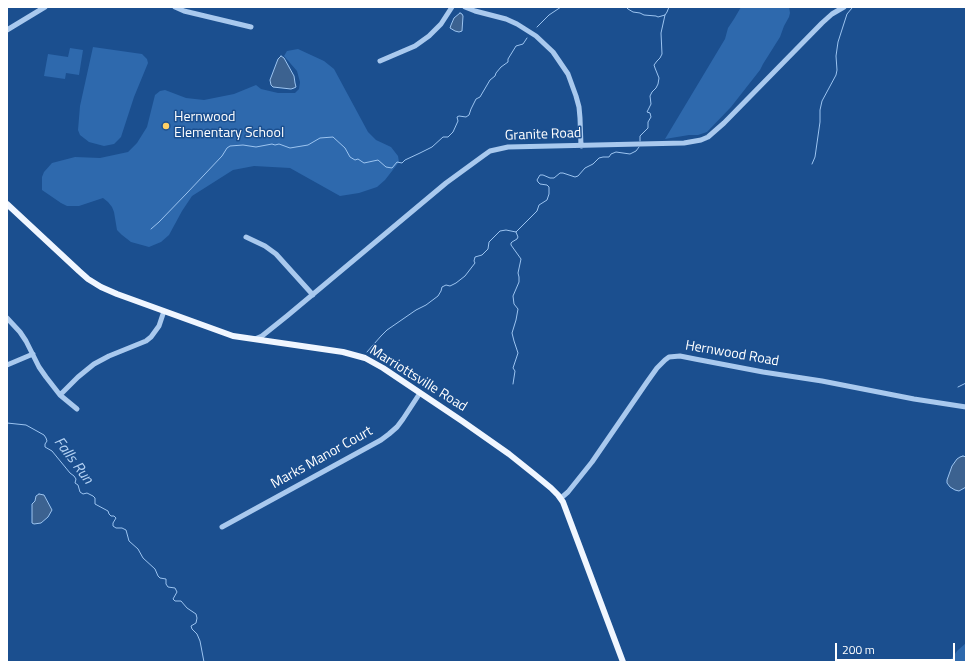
<!DOCTYPE html>
<html>
<head>
<meta charset="utf-8">
<style>
  body { margin:0 }
  #map { position:relative; width:973px; height:669px; overflow:hidden; background:#1b4f8f; font-family:"Titillium Web",sans-serif }
  canvas { display:block }
  .frame { position:absolute; inset:0; border:8px solid #fff; pointer-events:none }
  .scale { position:absolute; left:835px; top:643px; width:120px; height:18px; box-sizing:border-box; border:2px solid #fff; border-top:0; padding-left:5px; font-size:12px; line-height:14px; white-space:nowrap; color:#fff; -webkit-text-stroke:3px #1b4f8f; paint-order:stroke }
</style>
</head>
<body>
<div id="map">
<canvas width="973" height="669"></canvas>
<div class="frame"></div>
<div class="scale">200 m</div>
</div>
<script>
const g = document.querySelector('canvas').getContext('2d');
g.lineJoin = 'round';
function paint(path, color) {
  g.fillStyle = color;
  g.fill(path, 'evenodd');
}
function poly(rows) {
  const path = new Path2D();
  for (const r of rows) {
    path.moveTo(r[0], r[1]);
    for (let i = 2; i < r.length; i += 2) path.lineTo(r[i], r[i + 1]);
  }
  return path;
}
function strokePath(path, color, width, dash) {
  g.strokeStyle = color;
  g.lineWidth = width;
  g.lineCap = dash ? 'butt' : 'round';
  g.setLineDash(dash || []);
  g.stroke(path);
}
function write(font, color, halo, rows, align = 'center') {
  g.font = font + ' "Titillium Web",sans-serif';
  g.lineWidth = 3;
  g.setLineDash([]);
  g.textBaseline = 'middle';
  g.strokeStyle = halo;
  g.fillStyle = color;
  for (const [text, x, y, turn = 0] of rows) {
    g.save();
    g.translate(x, y);
    g.rotate((+turn || 0) * Math.PI / 180);
    g.textAlign = isNaN(turn) ? turn : align;
    if (halo) g.strokeText(text, 0, 0);
    g.fillText(text, 0, 0);
    g.restore();
  }
}
paint(poly([
  [741,7,789,7,790,13,789,17,784,26,780,37,763,64,760,70,731,107,707,132,698,135,689,135,665,139,725,39,728,28,734,19],
  [93,47,142,54,147,59,148,63,134,97,121,137,114,144,104,146,89,142,80,135,78,130,80,106],
  [70,48,83,50,79,75,66,73,65,79,44,76,48,54,68,57],
  [298,49,324,61,334,69,368,132,376,140,391,147,398,156,399,162,385,180,377,187,359,193,340,196,290,168,254,166,233,170,192,196,182,211,169,235,161,242,149,247,131,242,122,235,117,230,114,212,112,207,108,202,103,198,79,206,67,206,61,203,42,190,42,177,44,172,52,163,75,157,100,158,128,152,137,143,147,127,155,95,160,91,165,90,186,98,204,100,234,94,256,85,261,89,278,93,295,93,299,89,300,82,297,71,284,56,287,51],
  [966,643,966,662,949,662,957,651]
]), '#2e69ad');
const water = poly([
  [460,13,462,14,463,16,462,31,459,32,455,31,450,28,451,25,454,18,460,13],
  [281,56,284,58,294,76,295,83,296,87,294,88,291,89,273,87,271,85,270,80,278,59,281,56],
  [963,456,966,457,966,487,959,491,955,490,950,487,947,483,947,480,952,466,957,459,960,457,963,456],
  [39,494,44,495,52,510,48,517,41,523,34,524,32,523,32,504,35,501,36,496,39,494]
]);
paint(water, '#3c6290');
strokePath(water, '#9cc4f0', 1);
strokePath(poly([
  [626,7,628,9,633,12,640,13,644,15,656,16,658,17,665,15,667,12,669,7],
  [537,27,549,15,561,7],
  [640,141,640,136,648,128,648,122,651,117,650,113,647,112,651,104,650,96,652,92,656,88,658,84,659,78,655,68,654,65,657,61,660,58,662,54,661,33,665,15],
  [812,164,815,157,820,122,820,110,822,101,836,75,837,70,836,56,838,42,847,14,852,8],
  [151,229,159,222,187,193,222,156,227,148,230,146,243,145,256,147,272,144,275,145,279,144,290,148,308,145,320,138,333,137,345,148,350,157,355,160,358,159,364,163,378,160,386,167,392,168,397,162,402,163,405,160,420,153,432,147,443,137,448,137,453,132,458,121,457,117,459,116,466,117,469,115,471,109,476,99,480,97,490,80,495,76,496,73,501,67,508,62,508,59,516,46,523,44,527,38],
  [367,352,381,336,387,330,416,310,426,305,438,296,441,291,442,287,446,285,450,286,456,283,465,276,475,263,474,261,475,257,482,255,488,249,489,242,500,231,506,230,516,232,537,211,539,205,547,200,549,194,549,187,547,185,540,184,538,182,537,180,540,175,543,175,550,178,554,178,560,173,563,173,575,177,578,176,585,168,593,164,599,158,603,157,609,157,611,154,616,152,630,154,636,151,639,147],
  [513,384,515,371,513,368,518,353,514,341,512,333,516,320,518,309,514,304,513,296,519,282,519,277,518,273,521,259,511,245,511,243,512,242,517,239,518,237,516,232],
  [958,387,966,383],
  [7,423,26,425,44,435,46,438,47,441,45,444,45,447,52,451,70,473,74,476,76,479,75,483,78,485,80,492,83,494,87,493,93,496,95,498,95,504,108,511,109,514,111,516,114,516,116,518,113,523,113,526,116,528,122,528,126,530,129,541,138,549,143,558,155,569,158,576,160,578,166,579,166,584,168,587,175,588,177,592,173,599,175,601,181,601,187,608,196,614,197,618,196,623,191,626,192,629,197,634,200,641,204,662]
]), '#9cc4f0', 1);
strokePath(poly([
  [175,7,184,11,251,27],
  [465,7,475,11,506,19,517,24,536,36,553,52,568,74,576,96,579,107,580,118,581,146],
  [7,30,45,7],
  [380,61,415,46,429,36,441,24,452,7],
  [246,237,265,246,276,254,313,295],
  [7,318,20,332,26,341,39,367,46,377,60,395,77,409],
  [255,339,262,336,287,316,446,183,483,156,490,151,508,147,684,143,701,140,708,137,724,123,822,23,832,14,844,7],
  [7,365,33,354],
  [60,395,78,377,94,364,109,356,146,341,151,337,159,326,164,311],
  [561,498,568,492,592,462,647,382,657,368,665,360,669,357,680,356,695,359,763,372,822,381,914,399,966,407],
  [222,527,381,440,389,434,397,427,403,419,420,393]
]), '#a9c9ee', 5);
strokePath(poly([
  [7,204,79,271,88,279,101,287,117,294,233,336,343,352,365,358,383,368,462,421,509,454,534,474,551,488,558,495,563,502,623,662]
]), '#f0f6ff', 6);
for (const [x, y, r, color] of [
  [166,126,4,"#ffd166"]
]) {
  const dot = new Path2D();
  dot.arc(x, y, r, 0, 2 * Math.PI);
  g.fillStyle = color;
  g.fill(dot);
  strokePath(dot, '#1b4f8f', 1.5);
}
write('14px', '#fff', '#1b4f8f', [
  ["Hernwood",174,118],
  ["Elementary School",174,134]
], 'left');
write('14px', '#fff', '#1b4f8f', [
  ["Granite Road",543,135,-2],
  ["Hernwood Road",732,354,10],
  ["Marriottsville Road",418,379,32],
  ["Marks Manor Court",322,458,-29]
]);
write('italic 15px', '#b5d3f5', '#1b4f8f', [
  ["Falls Run",73,461,53]
]);
</script>
</body>
</html>
